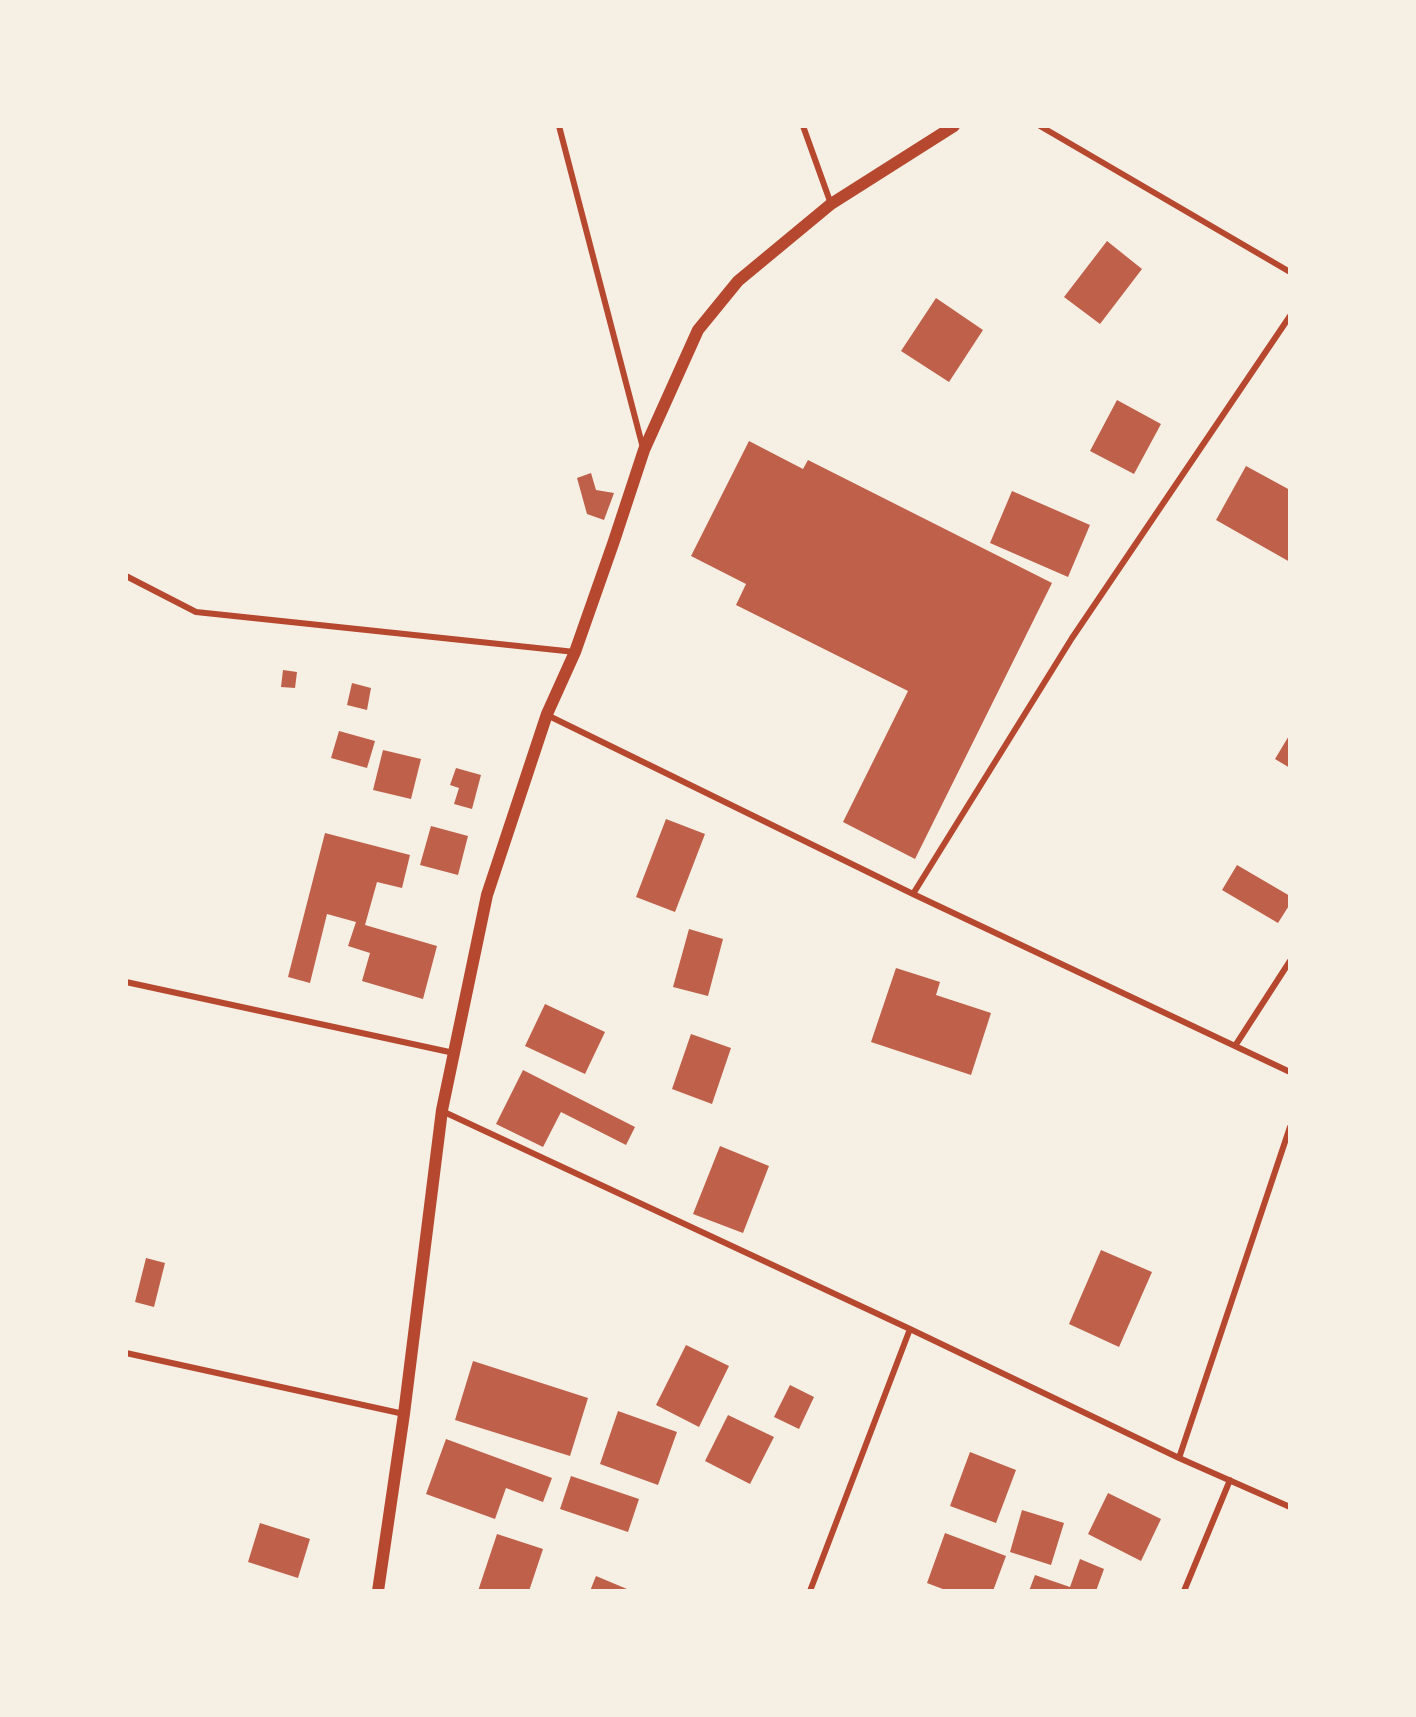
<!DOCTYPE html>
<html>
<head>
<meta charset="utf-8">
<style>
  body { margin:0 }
  #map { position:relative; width:1416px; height:1717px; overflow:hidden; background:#f6efe4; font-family:"DM Sans",sans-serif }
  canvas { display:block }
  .frame { position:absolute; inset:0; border:128px solid #f6efe4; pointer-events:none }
</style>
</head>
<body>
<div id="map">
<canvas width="1416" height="1717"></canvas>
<div class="frame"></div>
</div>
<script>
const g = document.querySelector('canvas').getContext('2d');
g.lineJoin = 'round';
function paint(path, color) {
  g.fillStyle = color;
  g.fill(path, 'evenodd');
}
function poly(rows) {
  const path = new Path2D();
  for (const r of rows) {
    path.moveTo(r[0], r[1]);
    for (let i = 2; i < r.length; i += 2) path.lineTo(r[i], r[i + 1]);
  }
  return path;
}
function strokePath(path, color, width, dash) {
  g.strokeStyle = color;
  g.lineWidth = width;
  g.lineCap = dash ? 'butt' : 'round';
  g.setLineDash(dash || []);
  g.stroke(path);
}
paint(poly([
  [1107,241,1142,269,1100,324,1064,297],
  [936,298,983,330,949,382,901,351],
  [1117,400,1161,424,1134,474,1090,451],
  [749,441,803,469,808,460,1052,583,915,859,843,822,908,691,736,605,746,584,691,556],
  [1246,466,1290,490,1290,562,1216,520],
  [591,473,596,490,614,493,604,520,587,514,577,478],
  [1012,491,1090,525,1068,577,990,543],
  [283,670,297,672,295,688,281,687],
  [352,683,371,688,367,710,347,705],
  [339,731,375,741,367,768,331,758],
  [1290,734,1290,768,1275,759],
  [383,750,421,759,411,799,373,790],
  [456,768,481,775,472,809,454,804,459,788,450,785],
  [666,819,705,834,675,912,636,897],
  [431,826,468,836,458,875,420,865],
  [325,833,410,855,402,888,377,882,365,925,437,946,423,999,362,981,370,953,348,946,356,922,327,914,310,983,288,977],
  [1237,865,1290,896,1290,904,1278,923,1222,890],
  [689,929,723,939,708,996,673,987],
  [896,968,940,982,936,995,991,1013,971,1075,871,1042],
  [545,1004,605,1032,585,1074,525,1046],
  [691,1034,731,1048,712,1104,672,1089],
  [523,1070,635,1127,626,1145,561,1112,543,1147,496,1124],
  [720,1146,769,1166,743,1233,693,1214],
  [1101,1250,1152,1272,1119,1347,1069,1324],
  [146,1258,165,1263,154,1307,135,1302],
  [686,1345,729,1366,699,1427,656,1405],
  [473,1361,588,1398,570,1456,455,1420],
  [790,1385,814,1397,799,1429,774,1417],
  [618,1411,677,1432,658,1485,600,1464],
  [728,1415,774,1437,750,1484,705,1461],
  [446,1439,552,1478,543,1502,506,1488,495,1519,426,1494],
  [970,1452,1016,1470,996,1523,950,1506],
  [571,1476,639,1499,628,1532,560,1509],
  [1108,1493,1161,1519,1141,1561,1088,1534],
  [1022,1510,1064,1523,1051,1565,1010,1552],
  [260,1523,310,1539,298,1578,248,1562],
  [945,1533,1006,1556,993,1591,948,1591,927,1583],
  [497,1534,543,1549,529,1591,478,1591],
  [1080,1559,1104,1569,1096,1591,1029,1591,1035,1575,1070,1587],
  [596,1576,627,1589,626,1591,590,1591]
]), '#bf614a');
strokePath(poly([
  [559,126,643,448],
  [803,126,831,204],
  [1040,126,1290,272],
  [126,576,196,612,575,652],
  [547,715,913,894,1290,1072],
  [913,894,1072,638,1290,316],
  [126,982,454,1053],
  [1235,1046,1290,961],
  [442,1111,910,1329,1179,1458,1290,1507],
  [126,1353,404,1414],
  [1179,1458,1290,1127],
  [810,1591,910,1329],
  [1184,1591,1230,1480]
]), '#b5482f', 6);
strokePath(poly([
  [378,1591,404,1414,442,1110,487,895,547,714,575,652,614,541,644,450,698,330,738,281,831,204,954,126]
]), '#b5482f', 12);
</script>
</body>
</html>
